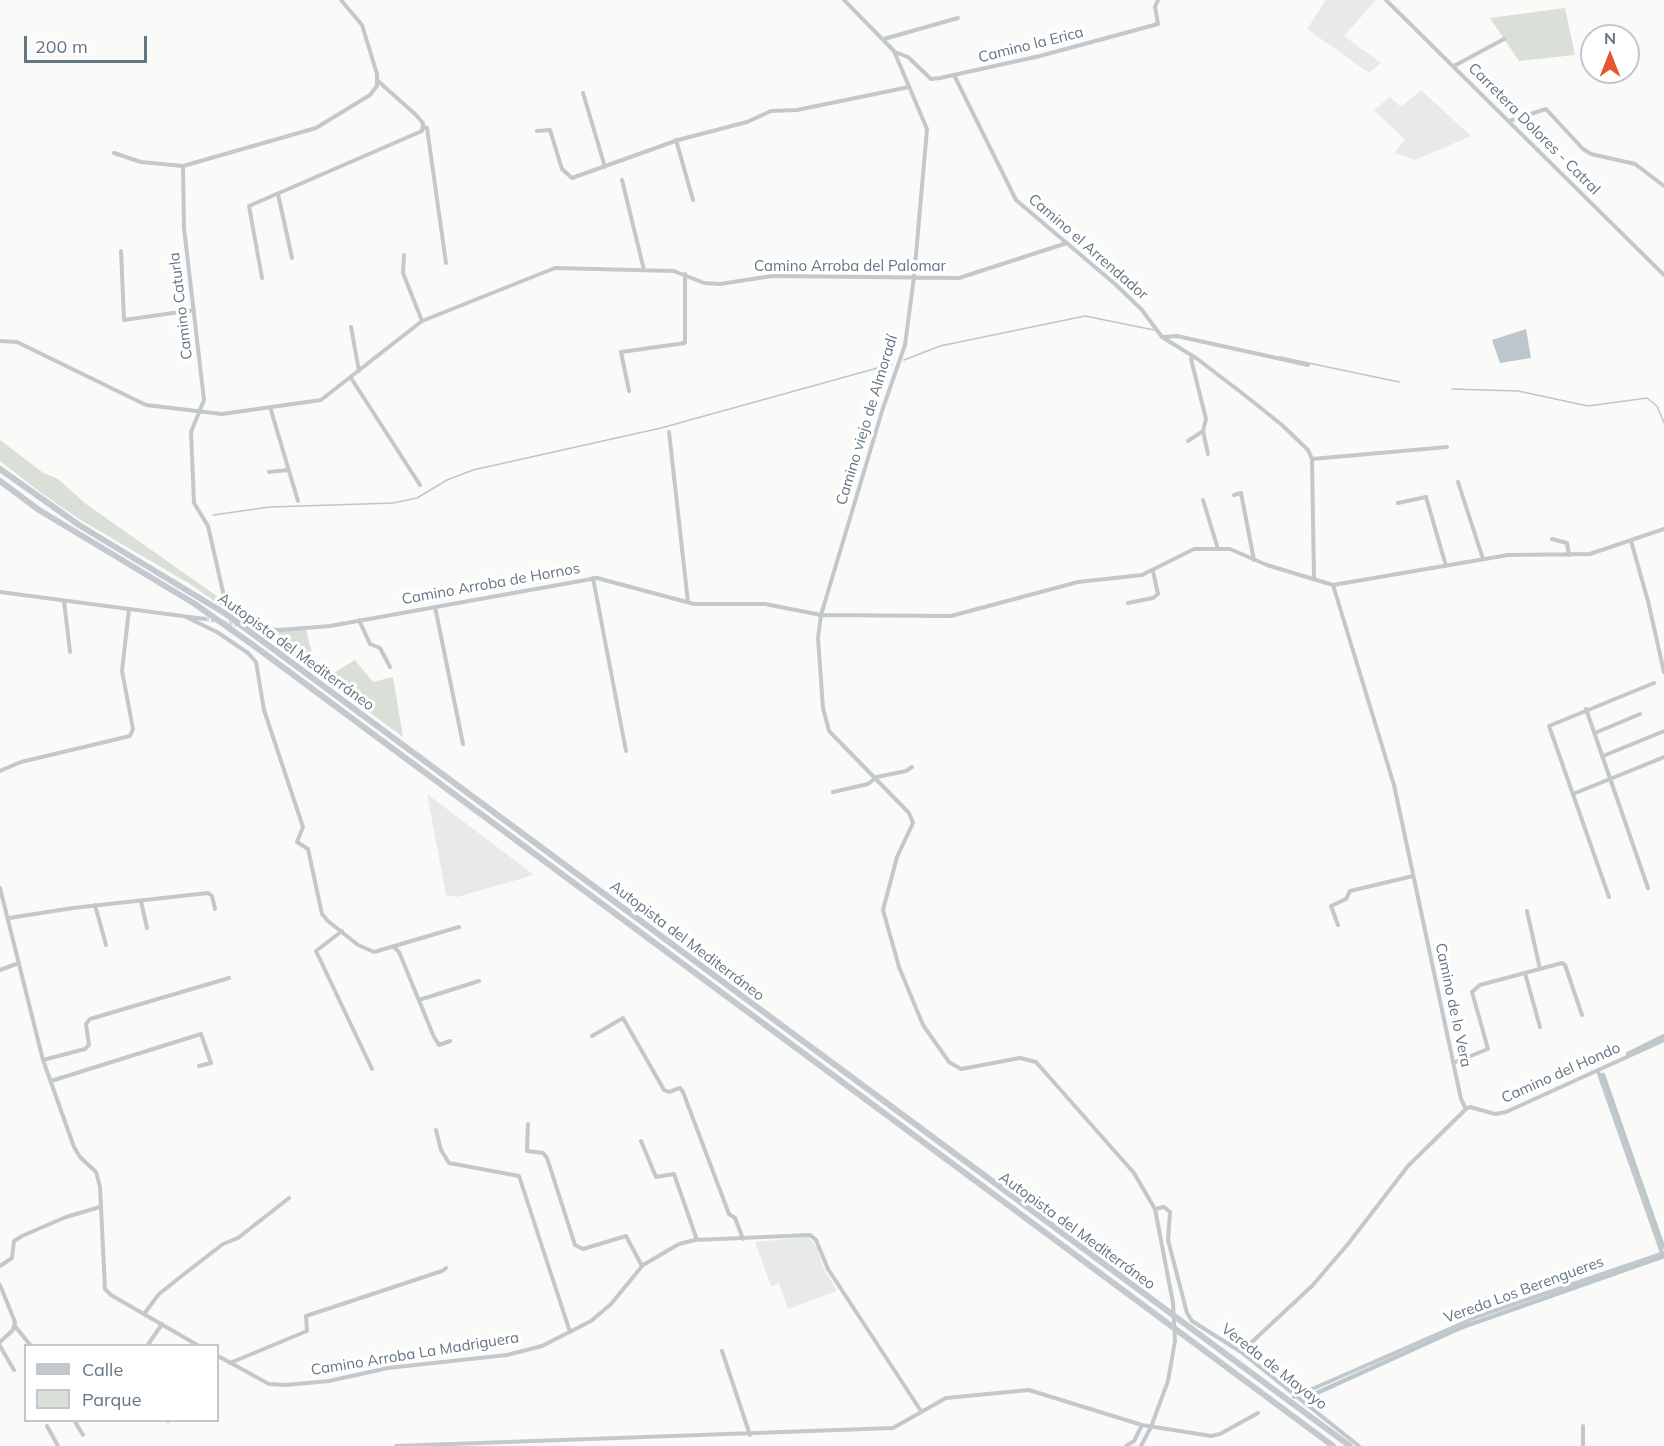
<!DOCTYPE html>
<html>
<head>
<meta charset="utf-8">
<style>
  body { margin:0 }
  #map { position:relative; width:1664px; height:1446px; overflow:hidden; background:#fafaf8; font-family:Mulish,sans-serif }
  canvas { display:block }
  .legend { position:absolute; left:24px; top:1344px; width:195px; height:78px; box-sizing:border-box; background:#fff; border:2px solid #c1c8cd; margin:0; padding:8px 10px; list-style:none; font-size:18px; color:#657683 }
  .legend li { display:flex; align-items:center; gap:12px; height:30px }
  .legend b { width:30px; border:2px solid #c1c8cd }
  .north { position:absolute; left:1580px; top:24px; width:60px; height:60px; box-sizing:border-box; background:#fff; border:2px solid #c1c8cd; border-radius:50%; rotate:0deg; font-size:16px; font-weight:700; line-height:24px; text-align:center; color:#657683 }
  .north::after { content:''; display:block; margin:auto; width:21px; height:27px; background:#e4572e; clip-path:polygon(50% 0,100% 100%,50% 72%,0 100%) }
  .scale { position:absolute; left:24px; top:36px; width:123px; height:27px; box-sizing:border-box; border:3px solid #657683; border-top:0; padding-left:8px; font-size:18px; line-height:21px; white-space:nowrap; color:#657683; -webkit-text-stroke:4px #fff; paint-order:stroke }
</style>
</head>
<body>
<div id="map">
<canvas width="1664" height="1446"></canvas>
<ul class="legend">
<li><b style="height:8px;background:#c3c8cc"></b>Calle</li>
<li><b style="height:16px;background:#dadfd7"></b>Parque</li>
</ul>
<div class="north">N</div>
<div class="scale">200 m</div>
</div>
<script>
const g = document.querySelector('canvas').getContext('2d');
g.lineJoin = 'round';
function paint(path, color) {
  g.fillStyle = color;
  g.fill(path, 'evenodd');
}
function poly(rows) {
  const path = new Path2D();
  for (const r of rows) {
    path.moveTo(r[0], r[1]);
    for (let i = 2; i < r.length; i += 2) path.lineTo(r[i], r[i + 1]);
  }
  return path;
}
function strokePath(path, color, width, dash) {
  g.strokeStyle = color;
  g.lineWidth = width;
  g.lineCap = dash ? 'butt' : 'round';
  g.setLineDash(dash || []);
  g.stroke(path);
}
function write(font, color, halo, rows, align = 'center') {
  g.font = font + ' Mulish,sans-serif';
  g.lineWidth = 6;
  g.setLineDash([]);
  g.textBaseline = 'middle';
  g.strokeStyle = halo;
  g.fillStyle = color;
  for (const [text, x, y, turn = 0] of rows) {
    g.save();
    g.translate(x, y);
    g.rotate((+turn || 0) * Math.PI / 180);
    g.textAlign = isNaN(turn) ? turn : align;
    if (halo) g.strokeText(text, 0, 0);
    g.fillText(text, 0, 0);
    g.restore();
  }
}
paint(poly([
  [1326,0,1376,0,1344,36,1381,63,1369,73,1307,29],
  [1421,90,1471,136,1415,160,1394,153,1405,140,1374,110,1390,97,1401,107],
  [427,794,534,875,457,897,446,895],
  [808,1237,817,1248,823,1267,837,1291,788,1309,779,1283,771,1286,755,1242]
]), '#e8e9e9');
paint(poly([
  [1565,8,1575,55,1519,61,1490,18],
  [0,440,42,472,58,479,86,504,221,599,244,618,254,622,255,626,247,624,190,584,79,519,40,492,0,461],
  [258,630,306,630,316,668,327,677,355,660,373,682,393,677,403,737]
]), '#dadfd7');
paint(poly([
  [1526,329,1531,358,1500,363,1492,340]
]), '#bbc7cb');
strokePath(poly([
  [1280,357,1399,382],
  [904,360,940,346,1085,316,1154,330],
  [1452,389,1518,391,1588,406,1647,398,1657,406,1664,423],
  [213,515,270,507,393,503,417,498,447,480,473,470,661,428,892,364]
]), '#bbc7cb', 1.5);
strokePath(poly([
  [1628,1054,1664,1036],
  [1603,1075,1663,1247],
  [1308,1397,1460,1328,1664,1256]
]), '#bbc7cb', 4.5);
strokePath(poly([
  [205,619,238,625]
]), '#d5d9db', 4, [4, 2]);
strokePath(poly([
  [844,0,894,51,927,129,914,277,905,345,883,408,821,615,818,638,823,708,829,731,909,813,913,823,897,857,883,910,899,967,923,1025,949,1062,961,1069,1020,1058,1036,1062,1134,1173,1155,1209,1173,1303,1175,1341,1168,1381,1151,1427,1141,1446],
  [1386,0,1664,275],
  [884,39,958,18],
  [895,52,908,57,931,79,940,78,1040,56,1158,24,1155,7,1158,0],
  [1454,66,1504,39],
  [954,75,1016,200,1115,284,1142,310,1162,337,1196,358,1242,393,1282,425,1308,450,1312,459,1314,579],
  [583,93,605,167],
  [1509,121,1546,109,1583,149,1591,154,1635,164,1664,186],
  [424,127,427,128,446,263],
  [537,131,550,130,562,169,572,178,678,140,747,122,771,111,797,110,909,87],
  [676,140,693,200],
  [114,153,141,162,183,166],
  [622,180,644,270],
  [278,194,292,258],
  [121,251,124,320,194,310],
  [404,255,403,273,422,321],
  [262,278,249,206,422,131,423,123,415,114,378,81],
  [351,327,359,371],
  [1164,337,1177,336,1308,365],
  [0,341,17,342,146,405,222,414,321,400,422,321,555,268,674,271,704,283,720,284,772,276,959,278,1067,243],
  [1193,356,1191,359,1206,419,1203,431,1208,454],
  [351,378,420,485],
  [629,391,621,352,685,343,685,274],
  [270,407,298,501],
  [669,432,688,602],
  [1188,441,1203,431],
  [1312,459,1447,447],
  [269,472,288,470],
  [1458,482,1483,559],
  [1234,495,1241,493,1254,560],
  [1203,500,1218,549],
  [1398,503,1426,497,1446,566],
  [1552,539,1567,543,1569,555],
  [1631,541,1648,601,1664,672],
  [593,578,626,751],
  [1333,585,1394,785,1461,1099,1466,1109],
  [0,592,205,619],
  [64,601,70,652],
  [1128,603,1153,598,1158,594,1153,571],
  [435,607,463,744],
  [186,617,217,632,248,653,256,662,264,710,303,827,297,842,308,849,322,914,328,921,358,945,374,952,459,927],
  [359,620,370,644,380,648,390,667],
  [256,628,279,630,330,626,597,578,694,604,765,604,821,615,951,616,1078,582,1142,575,1194,549,1230,549,1267,565,1333,585,1508,555,1590,554,1664,529],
  [265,629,264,624,241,614,225,601,208,526,194,503,191,432,204,400,184,228,183,166,316,128,370,95,377,86,377,74,362,25,341,0],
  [1586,709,1648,888],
  [1595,733,1640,714],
  [1603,756,1664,731],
  [0,771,21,762,130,736,133,729,122,671,129,609],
  [833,792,868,784,877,777,906,771,912,767],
  [1573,794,1664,757],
  [0,888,43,1060,74,1147,80,1157,96,1172,100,1187,105,1289,111,1295,199,1346],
  [1609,897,1549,726,1654,683],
  [141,901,147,928],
  [95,905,106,945],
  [1527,911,1540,969],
  [9,918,73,908,208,893,212,896,215,909],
  [1338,925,1331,906,1346,899,1350,891,1413,876],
  [342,931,316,951,372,1069],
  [393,946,399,952,434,1037,439,1045,450,1041],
  [0,970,19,963],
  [1525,973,1540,1027],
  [419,1000,479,981],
  [592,1036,623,1018,664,1090,669,1092,680,1088,683,1092,729,1214,735,1218,743,1239],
  [43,1060,85,1049,89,1045,86,1024,90,1019,229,978],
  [1453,1063,1488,1049,1472,992,1480,985,1562,963,1565,965,1582,1015],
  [1598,1071,1662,1253],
  [51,1081,201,1034,211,1063,199,1066],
  [1466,1109,1470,1107,1495,1114,1506,1112,1664,1040],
  [528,1124,527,1151,543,1153,547,1158,575,1245,583,1249,626,1236,642,1266],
  [436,1130,441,1150,449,1163,519,1176,570,1332],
  [641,1141,656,1177,674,1174,697,1240],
  [1155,1209,1164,1207,1170,1212,1168,1240,1187,1313,1192,1321,1241,1352,1359,1446],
  [0,1266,12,1258,14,1241,22,1236,66,1217,100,1207],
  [0,1285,15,1322,13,1330,0,1342],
  [144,1314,159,1294,188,1271,223,1244,238,1238,289,1198],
  [15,1326,31,1346],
  [0,1346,14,1370],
  [147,1346,162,1324],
  [722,1351,750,1435],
  [1241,1352,1312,1286,1348,1244,1408,1166,1466,1109],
  [218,1356,269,1384,286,1385,329,1381,388,1368,507,1355,542,1346,591,1321,611,1304,643,1265,679,1244,695,1240,810,1235,816,1240,828,1269,921,1411],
  [230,1363,307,1331,306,1316,442,1271,446,1268],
  [1294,1397,1479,1316,1664,1253],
  [74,1420,83,1435],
  [168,1420,168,1421],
  [1142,1425,1211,1436,1220,1434,1258,1413],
  [47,1426,58,1446],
  [396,1446,893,1428,946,1398,1029,1390,1142,1425,1134,1441,1126,1446],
  [1583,1446,1583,1426]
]), '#c3c8cc', 4);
strokePath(poly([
  [0,469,79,525,226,614,1350,1446],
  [0,481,39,510,195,604,253,645,1333,1446]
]), '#c3c9ce', 6);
write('15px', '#657683', '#fff', [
  ["Camino la Erica",1031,45,-14],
  ["Carretera Dolores - Catral",1534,129,45],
  ["Camino el Arrendador",1088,247,41],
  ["Camino Arroba del Palomar",850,266],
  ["Camino Caturla",181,306,-97],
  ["Camino viejo de Almoradí",867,420,-73],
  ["Camino Arroba de Hornos",491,584,-10],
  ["Autopista del Mediterráneo",296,652,36],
  ["Autopista del Mediterráneo",687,941,37],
  ["Camino de lo Vera",1453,1005,78],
  ["Camino del Hondo",1561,1073,-24],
  ["Autopista del Mediterráneo",1077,1231,36],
  ["Vereda Los Berengueres",1524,1290,-20],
  ["Camino Arroba La Madriguera",415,1354,-9],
  ["Vereda de Mayayo",1274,1367,38]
]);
</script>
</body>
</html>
